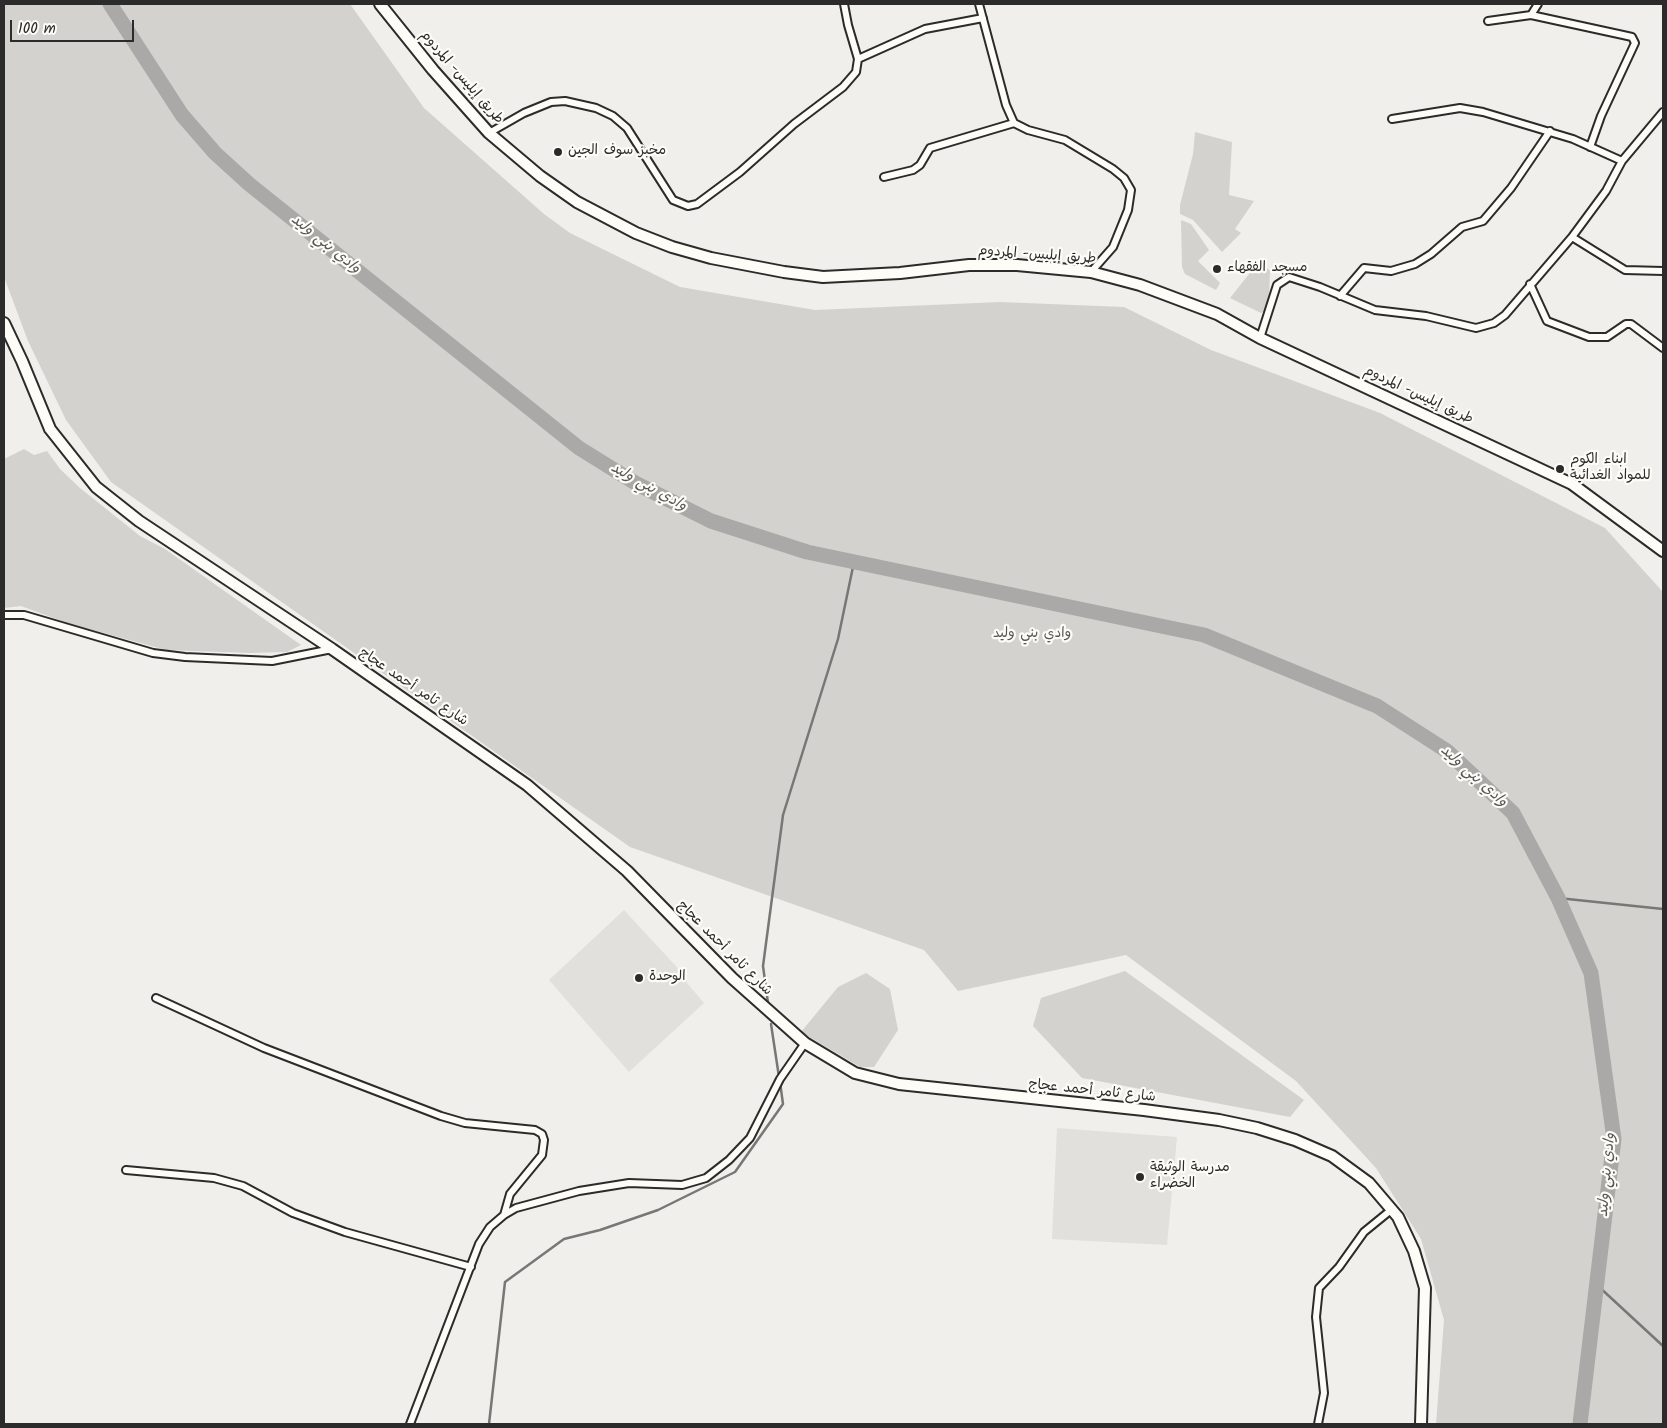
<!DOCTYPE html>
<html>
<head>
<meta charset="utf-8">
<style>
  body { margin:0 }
  #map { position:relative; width:1667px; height:1428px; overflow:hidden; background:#f0efeb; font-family:Kalam,sans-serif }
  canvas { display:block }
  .frame { position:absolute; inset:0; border:5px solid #2b2b2b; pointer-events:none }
  .scale { position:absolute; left:10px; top:20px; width:124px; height:22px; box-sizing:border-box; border:2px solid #2b2b2b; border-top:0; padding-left:6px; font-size:15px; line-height:18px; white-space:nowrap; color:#2b2b2b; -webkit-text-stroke:4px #fdfcf7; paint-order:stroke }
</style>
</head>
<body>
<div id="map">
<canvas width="1667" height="1428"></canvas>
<div class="frame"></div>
<div class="scale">100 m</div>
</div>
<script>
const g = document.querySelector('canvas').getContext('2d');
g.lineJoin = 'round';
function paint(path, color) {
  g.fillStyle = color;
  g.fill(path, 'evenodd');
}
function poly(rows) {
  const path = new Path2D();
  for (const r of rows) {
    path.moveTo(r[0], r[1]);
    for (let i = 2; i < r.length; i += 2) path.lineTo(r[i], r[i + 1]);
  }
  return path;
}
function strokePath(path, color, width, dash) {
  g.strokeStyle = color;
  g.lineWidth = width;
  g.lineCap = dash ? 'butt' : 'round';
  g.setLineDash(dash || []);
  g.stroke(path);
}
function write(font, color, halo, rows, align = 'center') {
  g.font = font + ' Kalam,"Playpen Sans Arabic",sans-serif';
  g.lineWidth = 4.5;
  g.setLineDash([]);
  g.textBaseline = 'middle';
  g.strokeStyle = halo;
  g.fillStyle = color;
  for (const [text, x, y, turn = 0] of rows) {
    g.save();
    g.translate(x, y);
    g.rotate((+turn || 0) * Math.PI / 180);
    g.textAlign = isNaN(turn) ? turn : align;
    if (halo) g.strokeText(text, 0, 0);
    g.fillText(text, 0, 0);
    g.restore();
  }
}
paint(poly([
  [624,910,686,977,687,983,704,1003,629,1072,549,980],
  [1057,1128,1177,1137,1167,1245,1052,1239]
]), '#e1e0dc');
paint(poly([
  [4,4,350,4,424,108,544,214,570,233,680,287,815,310,1000,302,1124,307,1211,350,1380,413,1605,528,1663,592,1663,1424,1436,1424,1444,1320,1421,1239,1376,1168,1296,1081,1126,955,958,991,924,950,630,847,111,482,66,420,28,341,4,277],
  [1195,132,1232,142,1229,195,1254,201,1235,229,1241,233,1222,252,1193,220,1180,214,1180,205,1193,154],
  [1181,220,1191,224,1209,250,1198,261,1220,283,1216,290,1185,274,1182,267],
  [1257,264,1270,270,1269,298,1265,311,1261,313,1230,298],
  [24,449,34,455,47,451,60,469,80,488,140,536,165,549,301,645,287,652,250,653,166,650,67,623,21,606,4,608,4,459],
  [1125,971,1304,1100,1290,1117,1082,1078,1033,1026,1041,998],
  [866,973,890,989,898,1030,874,1067,860,1067,801,1032,838,987]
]), '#d3d2cf');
strokePath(poly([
  [1558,898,1663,909],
  [768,1003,763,966,783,815,838,639,854,562],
  [771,1024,779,1077],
  [1597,1285,1663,1346],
  [489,1424,505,1282,564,1239,600,1230,658,1210,735,1172,783,1104,780,1082]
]), '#777775', 2.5);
strokePath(poly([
  [110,4,182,115,215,153,249,184,579,448,637,484,711,521,807,552,1204,635,1377,706,1447,751,1513,813,1558,898,1591,973,1614,1139,1580,1424]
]), '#aaa9a7', 15);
const minor = poly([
  [979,4,1006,105,1014,123,1028,130,1065,140,1113,169,1124,178,1131,190,1128,210,1113,247,1091,272],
  [1531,15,1623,35,1632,37,1635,43,1601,116,1590,147],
  [1488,21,1531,15,1538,4],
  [858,59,925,29,983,18],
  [1392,119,1460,108,1483,112,1573,139,1622,161],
  [489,133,524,113,551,102,565,101,596,108,613,116,627,128,673,200,688,206,697,204,740,172,794,124,843,87,856,72,858,59,848,25,844,4],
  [884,177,913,170,920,165,930,148,1014,123],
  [1572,237,1625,270,1663,271],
  [1530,284,1547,321,1589,337,1607,337,1626,324,1631,324,1663,348],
  [1340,296,1364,268,1391,271,1415,264,1431,254,1462,227,1483,221,1511,188,1550,131],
  [1260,338,1277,285,1289,277,1320,287,1375,310,1426,316,1476,328,1494,323,1505,315,1572,237,1606,191,1622,161,1663,112],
  [4,615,24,615,153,653,185,657,272,661,332,649],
  [156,998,264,1048,441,1116,465,1123,535,1130,542,1134,544,1140,542,1155,510,1194,504,1215],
  [126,1170,214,1178,243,1186,293,1213,345,1232,471,1267],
  [410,1424,479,1244,490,1227,504,1215,516,1208,579,1191,629,1183,682,1185,706,1178,729,1160,750,1138,780,1079,805,1043],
  [1318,1424,1324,1393,1316,1317,1319,1288,1339,1267,1364,1232,1391,1210]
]);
const primary = poly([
  [4,323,22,361,50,429,96,487,139,521,332,649,527,785,627,871,732,978,805,1043,855,1073,899,1084,1144,1110,1219,1120,1257,1128,1295,1140,1332,1156,1369,1183,1398,1217,1414,1251,1425,1288,1421,1424]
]);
const trunk = poly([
  [380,4,433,70,489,133,540,176,577,202,636,233,672,247,711,258,784,272,823,277,900,273,969,265,1017,265,1091,272,1140,285,1217,314,1260,338,1572,484,1663,551]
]);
strokePath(minor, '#2b2b2b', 10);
strokePath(primary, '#2b2b2b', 14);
strokePath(trunk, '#2b2b2b', 14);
strokePath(minor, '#fdfcf7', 6);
strokePath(primary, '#fdfcf7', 10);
strokePath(trunk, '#fdfcf7', 10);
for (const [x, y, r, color] of [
  [558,152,5,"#2b2b2b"],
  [1217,269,5,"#2b2b2b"],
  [1560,469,5,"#2b2b2b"],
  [639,978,5,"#2b2b2b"],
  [1140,1177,5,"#2b2b2b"]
]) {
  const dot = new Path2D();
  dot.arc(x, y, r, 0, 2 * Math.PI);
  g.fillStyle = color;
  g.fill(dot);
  strokePath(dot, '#fdfcf7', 2);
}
write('14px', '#2b2b2b', '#fdfcf7', [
  ["طريق إيليس- المردوم",461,78,49],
  ["طريق إيليس- المردوم",1037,256,4],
  ["طريق إيليس- المردوم",1418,396,25],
  ["شارع ثامر أحمد عجاج",413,688,34],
  ["شارع ثامر أحمد عجاج",724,949,45],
  ["شارع ثامر أحمد عجاج",1092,1092,6]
]);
write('14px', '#2b2b2b', '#fdfcf7', [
  ["مخبز سوف الجين",568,152],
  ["مسجد الفقهاء",1227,269],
  ["ابناء الكوم",1570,461],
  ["للمواد الغدائية",1570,477],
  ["الوحدة",649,978],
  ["مدرسة الوثيقة",1150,1169],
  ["الخضراء",1150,1185]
], 'left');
write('14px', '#555554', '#fdfcf7', [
  ["وادي بني وليد",1032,635]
]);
write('italic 15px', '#575756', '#fdfcf7', [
  ["وادي بني وليد",325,245,39],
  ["وادي بني وليد",648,488,29],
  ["وادي بني وليد",1473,777,42],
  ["وادي بني وليد",1608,1175,-85]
]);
</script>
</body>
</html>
